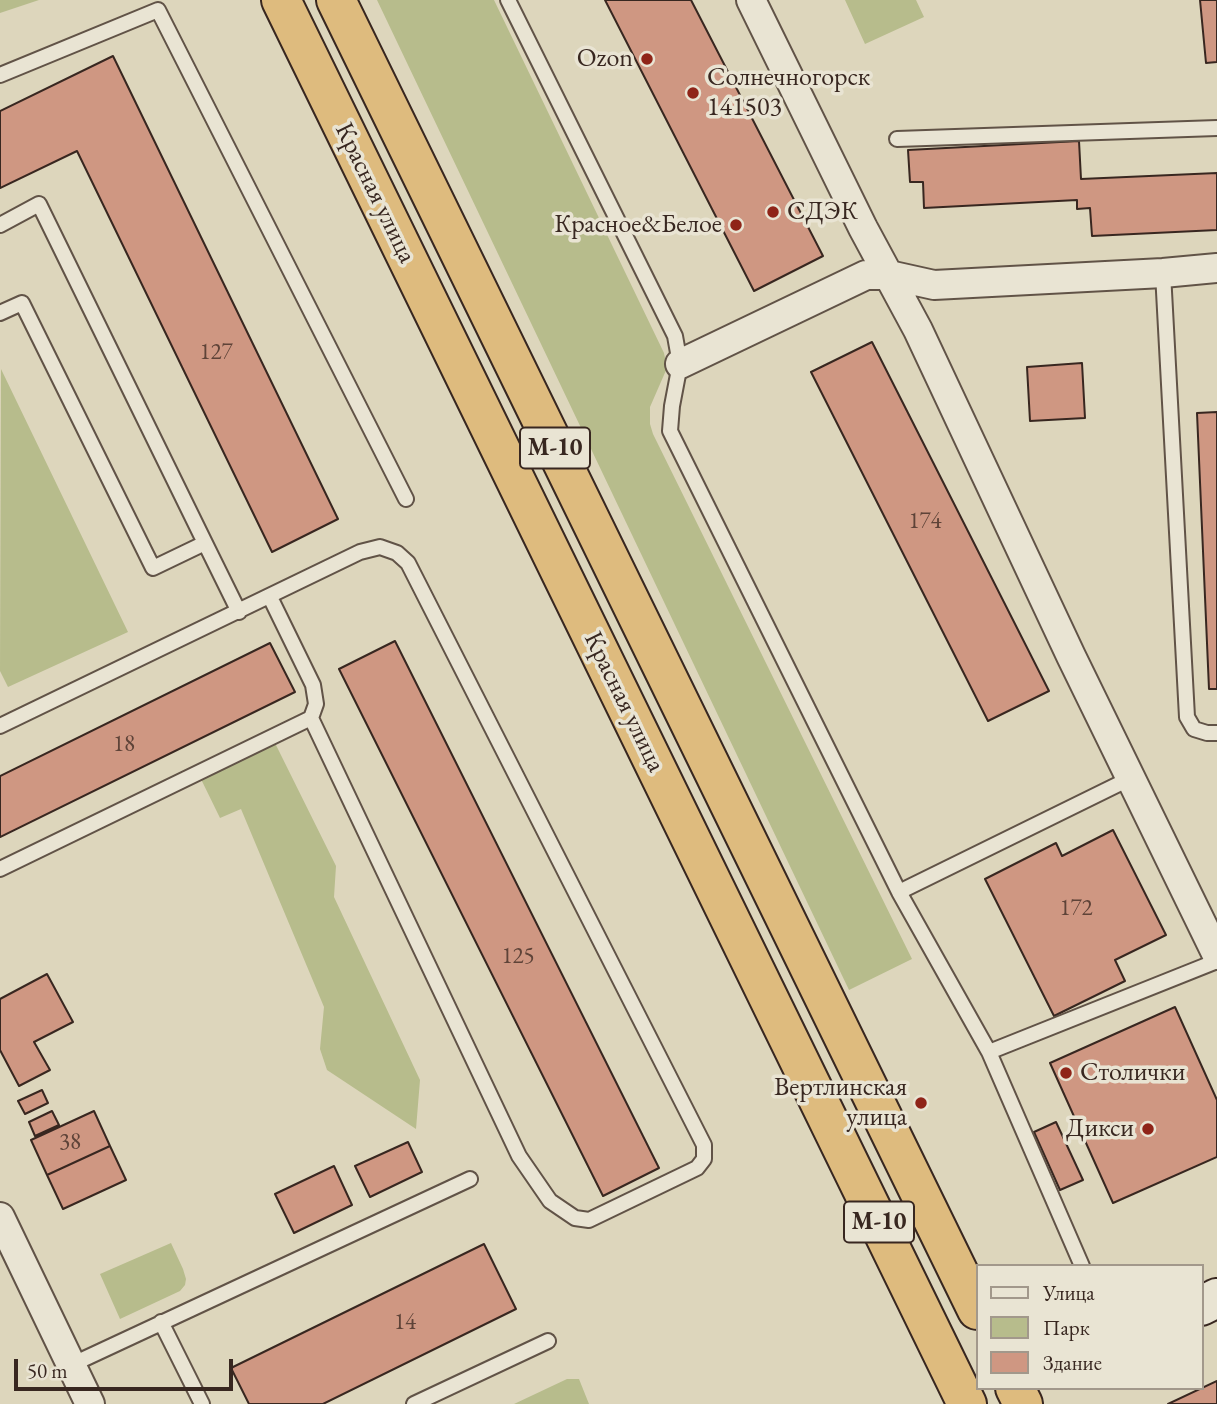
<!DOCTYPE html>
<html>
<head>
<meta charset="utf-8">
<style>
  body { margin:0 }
  #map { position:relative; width:1217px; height:1404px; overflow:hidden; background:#ddd6bc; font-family:"EB Garamond",serif }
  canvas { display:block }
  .legend { position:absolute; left:976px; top:1264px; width:228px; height:126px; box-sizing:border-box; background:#e9e4d3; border:2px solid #a2988b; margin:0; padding:9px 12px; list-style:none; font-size:21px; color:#382720 }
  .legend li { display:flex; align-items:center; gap:14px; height:35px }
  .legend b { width:35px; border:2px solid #a2988b }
  .scale { position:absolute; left:14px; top:1359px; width:219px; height:32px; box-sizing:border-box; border:4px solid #382720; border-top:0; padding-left:9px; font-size:21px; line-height:24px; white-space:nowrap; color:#382720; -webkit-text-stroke:5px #e9e4d3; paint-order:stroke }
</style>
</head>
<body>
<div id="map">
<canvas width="1217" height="1404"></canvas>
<ul class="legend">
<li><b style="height:9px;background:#e9e4d3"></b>Улица</li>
<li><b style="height:19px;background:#b7bc8c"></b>Парк</li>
<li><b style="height:19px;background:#cf9782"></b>Здание</li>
</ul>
<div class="scale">50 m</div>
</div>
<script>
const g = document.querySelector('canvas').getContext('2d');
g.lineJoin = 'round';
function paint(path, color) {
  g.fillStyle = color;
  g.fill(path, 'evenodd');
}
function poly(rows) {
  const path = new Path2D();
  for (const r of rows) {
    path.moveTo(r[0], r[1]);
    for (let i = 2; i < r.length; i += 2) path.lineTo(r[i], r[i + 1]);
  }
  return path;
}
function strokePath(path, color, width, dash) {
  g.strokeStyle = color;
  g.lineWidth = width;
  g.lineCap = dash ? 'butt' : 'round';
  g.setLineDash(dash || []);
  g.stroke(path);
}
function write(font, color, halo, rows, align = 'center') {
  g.font = font + ' "EB Garamond",serif';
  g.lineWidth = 7;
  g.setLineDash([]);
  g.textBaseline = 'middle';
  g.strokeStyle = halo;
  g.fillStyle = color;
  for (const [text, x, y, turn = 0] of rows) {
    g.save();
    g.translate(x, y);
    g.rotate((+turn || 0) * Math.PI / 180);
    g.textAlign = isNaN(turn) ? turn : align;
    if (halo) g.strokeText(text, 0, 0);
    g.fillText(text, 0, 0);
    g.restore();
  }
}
paint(poly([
  [0,0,39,0,0,13],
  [377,0,494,0,664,353,667,368,650,407,650,424,653,434,912,959,849,990],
  [845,0,916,0,924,17,865,44],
  [1,369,128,632,8,687,0,671],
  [272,737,336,866,334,897,420,1080,416,1129,327,1070,320,1049,324,1007,241,809,220,818,198,773],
  [171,1243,183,1269,186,1279,185,1285,180,1291,120,1319,100,1274],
  [567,1379,579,1379,589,1404,514,1404]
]), '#b7bc8c');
const building = poly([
  [605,0,691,0,823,256,754,291,605,0],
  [1200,0,1217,0,1217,62,1206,63,1200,0],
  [113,56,338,519,272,552,77,151,0,188,0,111,113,56],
  [1079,141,1081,179,1217,173,1217,230,1092,236,1090,208,1077,209,1077,200,924,208,923,182,910,182,908,150,1079,141],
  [872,342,1049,691,988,721,811,372,872,342],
  [1082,363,1085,418,1030,421,1027,367,1082,363],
  [1217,412,1217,689,1209,689,1197,413,1217,412],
  [395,641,659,1168,603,1196,339,669,395,641],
  [270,643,295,692,0,837,0,776,270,643],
  [1113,830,1166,935,1115,960,1125,981,1054,1016,985,879,1056,843,1062,856,1113,830],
  [47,974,73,1022,34,1042,50,1070,19,1086,0,1050,0,999,47,974],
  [1175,1007,1217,1100,1217,1157,1113,1203,1050,1063,1175,1007],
  [42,1090,48,1103,25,1114,18,1101,42,1090],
  [52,1111,59,1125,35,1136,29,1122,52,1111],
  [94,1111,110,1146,47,1175,31,1140,94,1111],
  [1056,1122,1083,1180,1060,1190,1034,1132,1056,1122],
  [408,1142,422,1172,370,1197,355,1166,408,1142],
  [110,1146,126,1180,63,1209,47,1175,110,1146],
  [334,1166,352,1205,294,1233,275,1194,334,1166],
  [484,1244,516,1309,323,1404,249,1404,231,1368,484,1244],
  [1217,1381,1217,1404,1168,1404,1217,1381]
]);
paint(building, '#cf9782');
strokePath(building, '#382720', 2);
const service = poly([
  [508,0,675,336,680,364,672,406,670,431,899,892,989,1052,1082,1266],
  [0,75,158,10,406,499],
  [897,139,1217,128],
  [0,225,39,204,205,543,153,568,22,303,0,313],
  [1163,273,1187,717,1194,729,1207,733,1217,733],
  [205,543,239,612],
  [0,726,360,552,380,547,397,553,408,563,704,1145,704,1159,697,1168,589,1220,575,1218,550,1201,519,1156,311,718,316,704,313,685,270,597],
  [0,869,311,718],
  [899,892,1131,778],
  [989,1052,1217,961],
  [161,1322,202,1404],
  [71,1365,470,1179],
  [414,1404,548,1341]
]);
const minor = poly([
  [751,0,863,228,918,330,1071,656,1217,955],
  [680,364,866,275,889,275,934,285,1163,273,1217,268],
  [0,1217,90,1404]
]);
const secondary = poly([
  [1201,1306,1217,1298]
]);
const trunk = poly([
  [281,0,967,1404],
  [336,0,977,1310],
  [1015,1388,1023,1404]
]);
strokePath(service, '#615347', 18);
strokePath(minor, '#615347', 32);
strokePath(secondary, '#382720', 42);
strokePath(trunk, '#382720', 42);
strokePath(service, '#e9e4d3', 14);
strokePath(minor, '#e9e4d3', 28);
strokePath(secondary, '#e9e4d3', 38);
strokePath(trunk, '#debb7e', 38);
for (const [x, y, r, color] of [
  [647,59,7,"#8f2418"],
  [693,93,7,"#8f2418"],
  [773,212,7,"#8f2418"],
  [736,225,7,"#8f2418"],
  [1066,1073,7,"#8f2418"],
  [921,1103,7,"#8f2418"],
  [1148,1129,7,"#8f2418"]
]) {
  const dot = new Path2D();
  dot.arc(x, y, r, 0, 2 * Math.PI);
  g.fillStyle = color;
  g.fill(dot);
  strokePath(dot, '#e9e4d3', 2.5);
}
write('23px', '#5e4338', null, [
  ["127",216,353],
  ["174",925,522],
  ["18",124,745],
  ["172",1076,909],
  ["125",518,957],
  ["38",70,1143],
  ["14",405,1323]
]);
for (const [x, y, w] of [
  [555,448,70],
  [879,1222,70]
]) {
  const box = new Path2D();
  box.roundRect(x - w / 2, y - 20.5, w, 41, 5);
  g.fillStyle = '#e9e4d3';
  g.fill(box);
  strokePath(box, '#382720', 2);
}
write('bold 24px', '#382720', null, [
  ["М-10",555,448],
  ["М-10",879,1222]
]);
write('26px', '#382720', '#e9e4d3', [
  ["Ozon",633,59],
  ["Солнечногорск",707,78,"left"],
  ["141503",707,108,"left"],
  ["СДЭК",787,212,"left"],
  ["Красное&Белое",722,225],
  ["Столички",1080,1073,"left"],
  ["Вертлинская",907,1088],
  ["улица",907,1118],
  ["Дикси",1134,1129]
], 'right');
write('26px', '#382720', '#e9e4d3', [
  ["Красная улица",375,193,64],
  ["Красная улица",624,702,64]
]);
</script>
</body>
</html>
